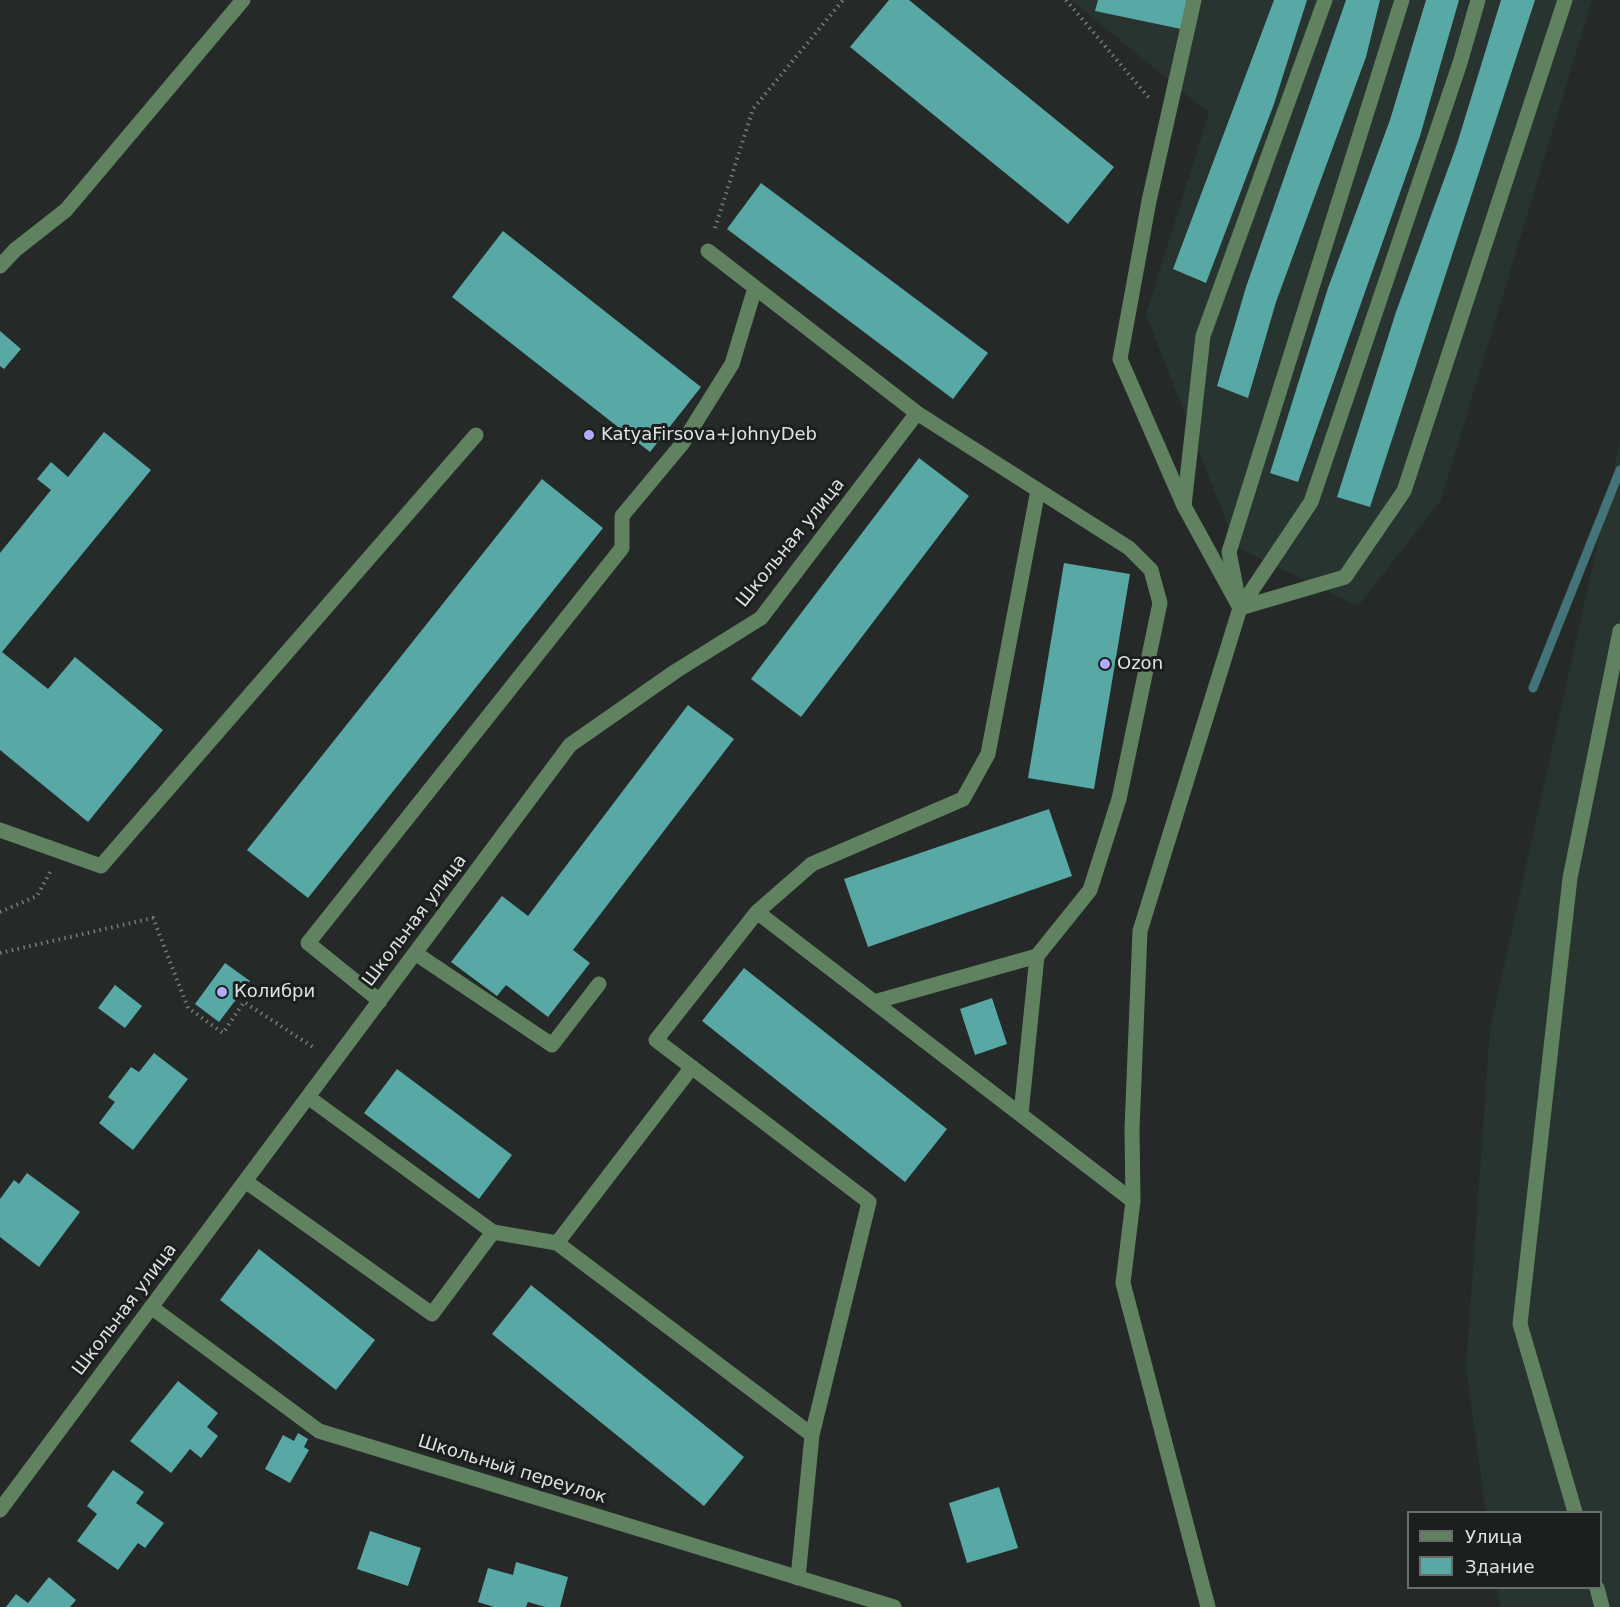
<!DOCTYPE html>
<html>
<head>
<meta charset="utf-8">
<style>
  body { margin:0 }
  #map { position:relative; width:1620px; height:1607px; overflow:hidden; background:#252a28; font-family:"DejaVu Sans",sans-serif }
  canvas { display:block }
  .legend { position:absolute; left:1407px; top:1511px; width:195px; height:78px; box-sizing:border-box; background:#1b201e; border:2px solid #696e6c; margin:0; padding:8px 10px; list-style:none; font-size:18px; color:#dee2e0 }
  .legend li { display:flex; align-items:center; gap:12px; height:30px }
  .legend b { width:30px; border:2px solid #696e6c }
</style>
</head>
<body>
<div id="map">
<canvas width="1620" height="1607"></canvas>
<ul class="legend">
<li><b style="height:8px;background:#608261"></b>Улица</li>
<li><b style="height:16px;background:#58a8a6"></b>Здание</li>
</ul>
</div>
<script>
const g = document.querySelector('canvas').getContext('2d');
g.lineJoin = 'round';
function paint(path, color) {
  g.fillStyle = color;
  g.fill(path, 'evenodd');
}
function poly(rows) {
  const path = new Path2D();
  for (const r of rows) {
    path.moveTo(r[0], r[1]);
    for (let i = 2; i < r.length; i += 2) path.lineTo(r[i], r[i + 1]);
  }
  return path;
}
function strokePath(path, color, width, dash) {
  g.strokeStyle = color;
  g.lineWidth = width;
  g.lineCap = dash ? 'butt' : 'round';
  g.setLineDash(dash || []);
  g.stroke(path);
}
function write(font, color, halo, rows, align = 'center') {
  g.font = font + ' "DejaVu Sans",sans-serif';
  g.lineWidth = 6;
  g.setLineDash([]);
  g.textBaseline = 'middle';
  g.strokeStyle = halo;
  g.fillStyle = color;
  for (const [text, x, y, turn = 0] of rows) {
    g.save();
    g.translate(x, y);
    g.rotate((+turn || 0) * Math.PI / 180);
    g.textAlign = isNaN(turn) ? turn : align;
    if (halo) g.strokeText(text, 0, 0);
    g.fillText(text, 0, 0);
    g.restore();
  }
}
paint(poly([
  [1071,0,1592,0,1441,500,1358,606,1236,547,1146,314,1209,113],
  [1620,442,1620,1607,1500,1607,1497,1588,1600,1588,1600,1512,1486,1512,1466,1368,1490,1029]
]), '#28342f');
strokePath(poly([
  [1533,688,1620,470]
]), '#43737b', 9);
paint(poly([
  [889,0,909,0,1114,167,1068,224,850,47],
  [1098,0,1187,0,1181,29,1095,11],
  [1274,0,1307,0,1274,104,1206,283,1173,269],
  [1346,0,1380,0,1366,57,1276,302,1248,398,1217,386,1246,287],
  [1426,0,1459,0,1420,136,1298,482,1270,473,1328,288,1390,120],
  [1501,0,1535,0,1370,507,1337,497,1396,312,1457,144],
  [761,183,988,353,953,399,727,229],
  [503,231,701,387,650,452,452,297],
  [0,331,21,349,4,369,0,366],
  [104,432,151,470,2,652,48,689,75,657,163,730,88,822,0,750,0,553,51,490,37,479,51,462,68,477],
  [919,458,969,496,801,717,751,679],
  [542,479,603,528,308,898,247,850],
  [1064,563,1130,574,1094,789,1028,778],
  [688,705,734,739,573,950,590,963,548,1017,506,985,497,996,451,962,502,896,528,916],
  [1049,809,1072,876,868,947,844,879],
  [225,963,250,981,219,1022,195,1004],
  [744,968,947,1129,905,1182,702,1021],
  [115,985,142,1006,125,1028,98,1008],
  [992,998,1007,1044,975,1055,960,1009],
  [154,1053,188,1079,133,1150,99,1123,115,1102,108,1097,131,1067,139,1072],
  [397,1069,512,1155,479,1199,364,1113],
  [27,1173,80,1212,39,1267,0,1237,0,1199,14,1180,19,1184],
  [259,1249,375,1340,336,1390,220,1300],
  [531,1285,744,1457,704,1506,492,1334],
  [178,1381,218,1413,207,1427,218,1436,201,1458,190,1449,171,1473,130,1441],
  [298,1433,308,1439,304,1447,309,1450,290,1483,265,1469,283,1435,294,1441],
  [113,1470,144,1492,136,1503,164,1523,145,1548,138,1543,118,1570,77,1541,97,1514,87,1506],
  [999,1487,1018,1548,967,1563,949,1503],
  [370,1531,421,1548,408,1586,357,1569],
  [516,1562,568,1577,560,1607,545,1607,528,1602,526,1607,494,1607,478,1602,488,1568,513,1575],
  [49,1577,76,1600,70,1607,6,1607,16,1594,28,1603]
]), '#58a8a6');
strokePath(poly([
  [1066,0,1149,98],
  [715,228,753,109,843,0],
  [0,912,37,896,50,872],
  [0,953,153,918,188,1008,223,1033,244,1002,316,1049]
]), '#777c7a', 4, [1.5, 4.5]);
strokePath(poly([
  [1194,0,1149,201,1120,359,1184,506,1203,336,1325,0],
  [1402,0,1229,552,1240,608,1311,502,1460,63,1478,0],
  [708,251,917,413,1129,548,1151,570,1160,603,1119,799,1090,890,1037,956,874,1002],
  [0,266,15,250,66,210,243,0],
  [1184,506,1240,608,1140,931,1132,1129,1133,1201,1123,1283,1208,1607],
  [1240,608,1345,577,1404,491,1565,0],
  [0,830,101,866,476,435],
  [757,912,812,864,963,799,988,754,1038,490],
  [415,953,552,1045,599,984],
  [380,1001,308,943,622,548,622,516,682,444,732,364,755,288],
  [1021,1114,1037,956],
  [245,1181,432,1314,493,1232,308,1097],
  [493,1232,557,1243,692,1067],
  [557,1243,812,1435],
  [151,1307,319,1431,894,1607],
  [0,1510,570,745,676,671,761,618,917,413],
  [1575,1512,1520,1324,1570,878,1620,631],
  [798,1578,812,1435,869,1202,656,1040,757,912,1133,1201],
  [1597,1588,1602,1607]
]), '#608261', 15);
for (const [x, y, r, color] of [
  [589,435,6,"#b4acf9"],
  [1105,664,6,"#b4acf9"],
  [222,992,6,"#b4acf9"]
]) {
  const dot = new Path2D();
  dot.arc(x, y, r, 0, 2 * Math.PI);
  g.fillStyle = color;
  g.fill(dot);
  strokePath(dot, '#1b201e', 2);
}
write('18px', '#dee2e0', '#1b201e', [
  ["KatyaFirsova+JohnyDeb",601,435],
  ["Ozon",1117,664],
  ["Колибри",234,992]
], 'left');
write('18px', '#dee2e0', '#1b201e', [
  ["Школьная улица",791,543,-51],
  ["Школьная улица",415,921,-53],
  ["Школьная улица",125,1310,-53],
  ["Школьный переулок",512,1470,17]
]);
</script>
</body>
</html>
